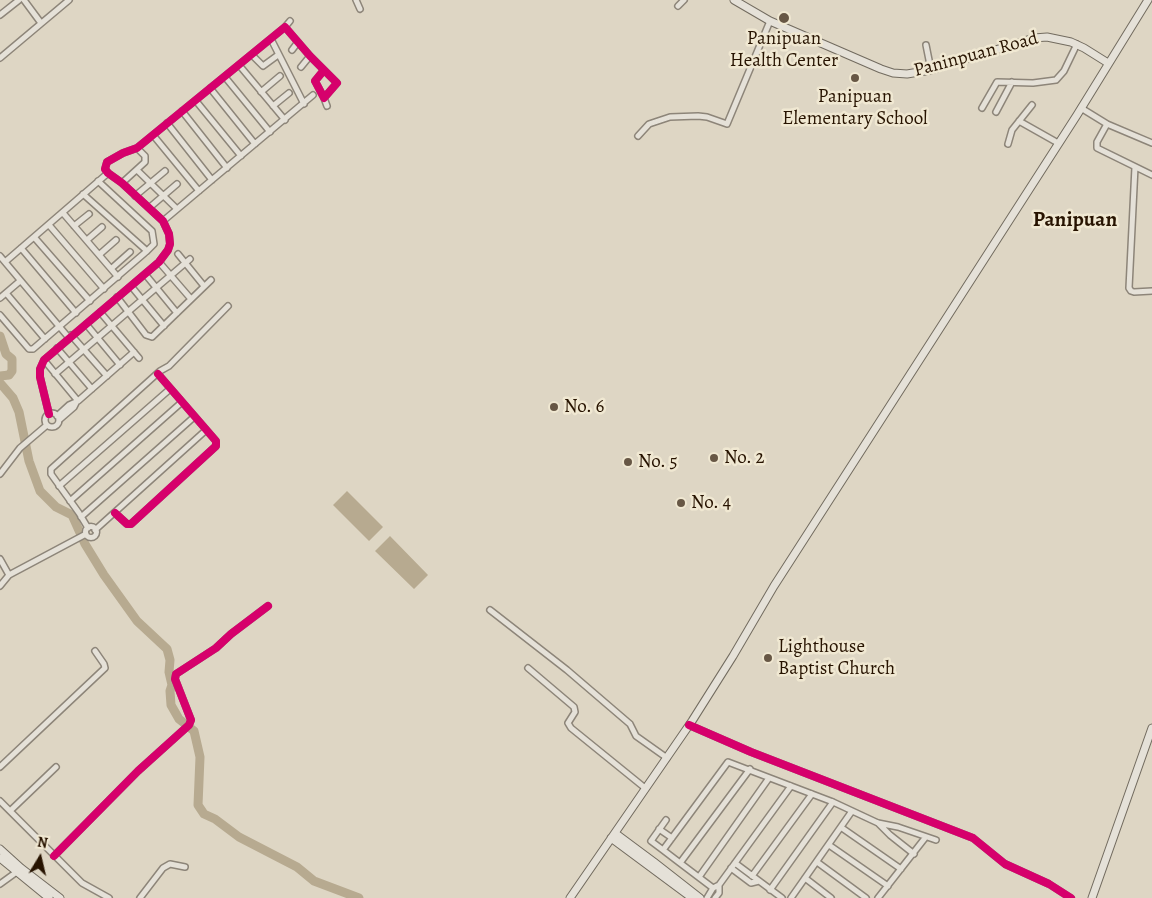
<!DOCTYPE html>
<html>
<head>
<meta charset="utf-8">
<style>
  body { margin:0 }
  #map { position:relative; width:1152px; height:898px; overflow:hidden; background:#ded6c4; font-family:Alegreya,serif }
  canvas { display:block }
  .north { position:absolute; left:15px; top:833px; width:50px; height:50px; -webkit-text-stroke:4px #f0e8d2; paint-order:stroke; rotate:9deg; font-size:14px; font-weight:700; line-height:20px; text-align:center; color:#271300 }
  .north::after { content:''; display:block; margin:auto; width:18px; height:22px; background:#271300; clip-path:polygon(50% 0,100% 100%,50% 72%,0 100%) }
</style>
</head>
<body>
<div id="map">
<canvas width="1152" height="898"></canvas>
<div class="north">N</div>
</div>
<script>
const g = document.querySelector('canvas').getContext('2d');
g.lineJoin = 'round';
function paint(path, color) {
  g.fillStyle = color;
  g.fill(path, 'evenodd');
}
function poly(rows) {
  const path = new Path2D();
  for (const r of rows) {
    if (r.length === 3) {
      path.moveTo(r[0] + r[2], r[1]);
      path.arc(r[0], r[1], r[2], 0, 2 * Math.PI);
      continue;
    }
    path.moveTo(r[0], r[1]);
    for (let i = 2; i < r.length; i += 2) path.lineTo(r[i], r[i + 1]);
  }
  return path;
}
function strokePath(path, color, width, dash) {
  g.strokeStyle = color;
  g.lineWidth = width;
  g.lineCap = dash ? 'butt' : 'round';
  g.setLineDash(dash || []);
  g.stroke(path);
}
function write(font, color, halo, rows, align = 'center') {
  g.font = font + ' Alegreya,serif';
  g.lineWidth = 5;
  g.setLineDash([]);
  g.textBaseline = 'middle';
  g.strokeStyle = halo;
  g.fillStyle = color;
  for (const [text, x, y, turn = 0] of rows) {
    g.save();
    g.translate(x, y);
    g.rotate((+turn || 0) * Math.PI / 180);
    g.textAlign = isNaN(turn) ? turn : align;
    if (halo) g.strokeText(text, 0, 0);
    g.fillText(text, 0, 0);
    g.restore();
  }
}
paint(poly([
  [347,491,383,527,369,541,333,505],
  [390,536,428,575,414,589,375,551]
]), '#b7aa90');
strokePath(poly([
  [0,336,6,354,12,359,12,371,9,375,0,376],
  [0,383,13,398,19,412,29,461,40,491,56,507,72,515,85,544,104,575,137,621,167,649,170,660,169,672,172,685,170,691,171,705,179,719,194,731,200,757,198,805,204,814,215,819,239,837,297,867,314,881,359,898]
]), '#b7aa90', 9);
const street = poly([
  [24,0,41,23],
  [356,0,360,9],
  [678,6,684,0],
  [0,15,19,0],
  [285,27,290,21],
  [271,39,304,104],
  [926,45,931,70],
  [292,50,298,42],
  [252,55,263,66,278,55],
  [0,58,69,0],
  [239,65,285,120],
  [301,67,310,56],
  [225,77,270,132],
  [210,88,255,144],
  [261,92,280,76],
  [324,98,327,106],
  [196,101,241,156],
  [273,106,289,93],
  [982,108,997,82,1033,83,1056,80,1064,71,1077,44],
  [1081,108,1107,124,1152,143],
  [182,111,227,168],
  [996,112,1012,82],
  [1019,121,1058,143],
  [167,123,212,180],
  [1107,124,1097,142,1097,148,1152,175],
  [153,135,199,191],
  [638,136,649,124,670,117,698,116,707,117,727,124,770,21],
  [1008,144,1012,130,1032,105],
  [1135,167,1129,288,1131,291,1134,292,1152,291],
  [137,170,177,209],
  [122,183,145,162,145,156,137,148],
  [83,194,147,251],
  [135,196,165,171],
  [149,208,177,184],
  [63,213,118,277],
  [163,221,313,95],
  [49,225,104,289],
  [74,226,89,214],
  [34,237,90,301],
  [87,240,102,227],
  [21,248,76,313],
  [100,254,116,240],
  [178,254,204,286],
  [0,256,69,338],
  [5,262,108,173],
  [159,262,191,299],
  [112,268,130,252],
  [145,274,177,313],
  [131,286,164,326],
  [6,293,45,339],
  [117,297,146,335,152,337,211,280],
  [0,298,20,281],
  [100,312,139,358],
  [0,315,29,349,33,349,147,251,154,244,152,231,98,181],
  [86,324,120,365],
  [71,335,107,376],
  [57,348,92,389],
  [44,360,78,401],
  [55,374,190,259],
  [52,420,7],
  [49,414,40,377,40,369,44,360,159,262,168,250,170,244,169,234,163,221,122,183,108,173,105,169,107,162,123,153,137,148,285,27,310,56,337,83,324,98,315,81,324,70],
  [57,416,69,405,78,401,134,352],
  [59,420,74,407,76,403],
  [0,474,20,448,47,425],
  [59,486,170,389],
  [70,501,182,402],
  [115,513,127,524,131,524,216,446,216,441,158,374],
  [81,517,194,417],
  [91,532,5.5],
  [88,528,79,513,51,474,51,469,160,371,169,366,228,306],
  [95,530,205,431],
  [0,559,9,575,0,586],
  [9,575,86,534],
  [490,610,567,670,630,724,636,736,667,758],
  [528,668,574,707,575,712,568,723,571,728,645,788],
  [689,725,751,752,973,838,1005,864,1049,884,1071,898],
  [0,767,105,668,104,664,95,651],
  [0,801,82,883,109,898],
  [10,811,56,767],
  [878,823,890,835,914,854],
  [842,828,901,869],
  [659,829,672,838],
  [829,845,888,886],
  [663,850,651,841,666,820],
  [54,856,138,771,189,725,191,720,175,679,176,674,216,648,231,634,268,606],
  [817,862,866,898],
  [680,863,663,850,728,762,833,802,878,823,898,827,936,840],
  [735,863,782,898],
  [731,868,751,883,759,881],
  [752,876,812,794],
  [699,877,769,778],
  [805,878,831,898],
  [0,884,18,871],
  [713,888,680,863,750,769],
  [770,890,833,802],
  [140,898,163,868,170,864,185,867],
  [707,898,713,888,719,885,791,786],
  [715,898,719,893,719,885],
  [791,898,852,811],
  [878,898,925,838]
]);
const secondary = poly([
  [734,0,770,21,881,69,893,73,907,74,931,70,1034,38,1047,37,1071,42,1084,48,1108,63],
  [615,833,654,862,700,898],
  [611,838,692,898],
  [0,849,21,868,60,898],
  [0,858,49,898],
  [570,898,692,721,733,656,774,586,1077,115,1148,0],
  [1092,898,1152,728]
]);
strokePath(street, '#8d8579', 8);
strokePath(secondary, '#726b5f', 9);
strokePath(street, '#e5e1d8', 5);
strokePath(secondary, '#e5e1d8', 7);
strokePath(poly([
  [49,414,40,377,40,369,44,360,159,262,168,250,170,244,169,234,163,221,122,183,108,173,105,169,107,162,123,153,137,148,285,27,310,56,337,83,324,98,315,81,324,70],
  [115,513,127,524,131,524,216,446,216,441,158,374],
  [689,725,751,752,973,838,1005,864,1049,884,1071,898],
  [54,856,138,771,189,725,191,720,175,679,176,674,216,648,231,634,268,606]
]), '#d6006c', 8);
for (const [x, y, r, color] of [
  [784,18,6,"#675745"],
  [855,78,5,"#675745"],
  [554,407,5,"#675745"],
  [714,458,5,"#675745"],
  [628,462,5,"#675745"],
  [681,503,5,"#675745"],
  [768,658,5,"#675745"]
]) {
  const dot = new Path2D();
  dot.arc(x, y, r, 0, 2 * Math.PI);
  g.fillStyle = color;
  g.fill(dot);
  strokePath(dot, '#f0e8d2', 2);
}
write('19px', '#271300', '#f0e8d2', [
  ["Panipuan",784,39,"center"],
  ["Health Center",784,61,"center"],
  ["Panipuan",855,97,"center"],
  ["Elementary School",855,119,"center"],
  ["No. 6",564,407],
  ["No. 2",724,458],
  ["No. 5",638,462],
  ["No. 4",691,503],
  ["Lighthouse",778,647],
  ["Baptist Church",778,669]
], 'left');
write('19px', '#271300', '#f0e8d2', [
  ["Paninpuan Road",976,55,-15]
]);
write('bold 21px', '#271300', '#f0e8d2', [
  ["Panipuan",1075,221]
]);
</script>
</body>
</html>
